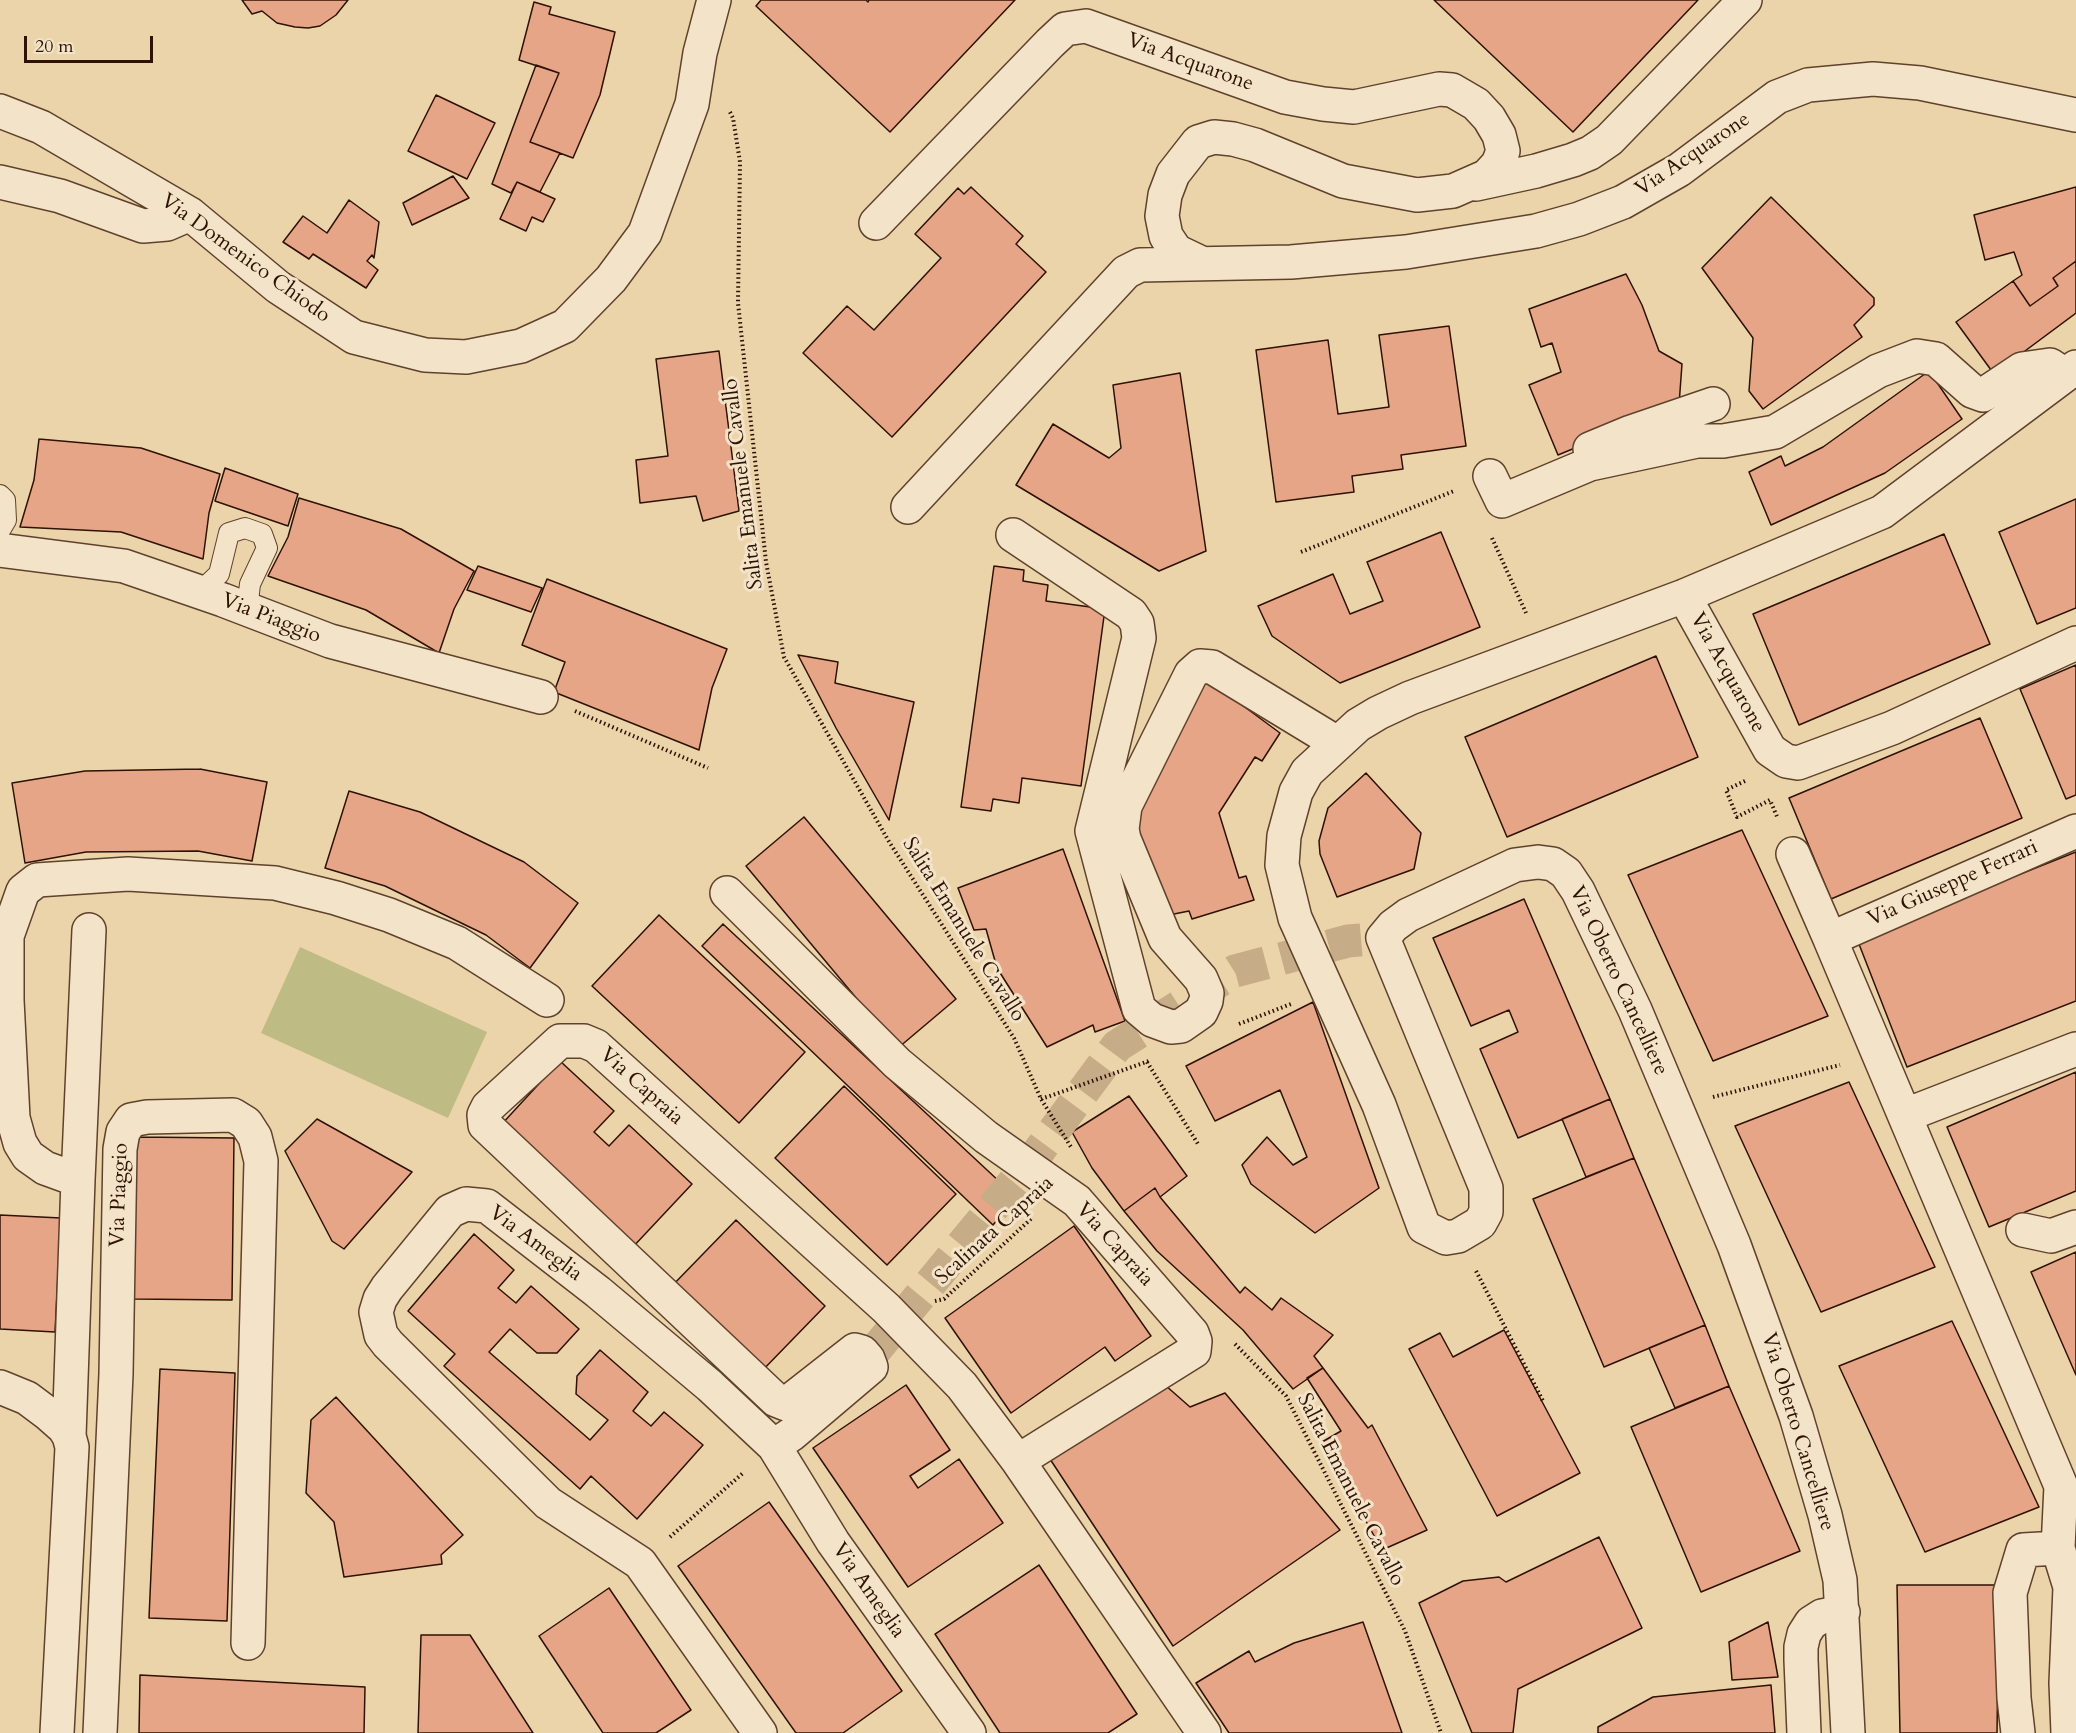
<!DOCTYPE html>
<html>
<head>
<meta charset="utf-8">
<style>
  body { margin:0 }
  #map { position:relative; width:2076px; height:1733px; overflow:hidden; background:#ecd4aa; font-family:Cardo,serif }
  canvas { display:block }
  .scale { position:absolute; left:24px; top:36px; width:129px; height:27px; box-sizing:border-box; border:3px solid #2e1202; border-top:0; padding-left:8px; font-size:18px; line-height:21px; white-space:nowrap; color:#2e1202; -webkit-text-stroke:4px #f3e3c8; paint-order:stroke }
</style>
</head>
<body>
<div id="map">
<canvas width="2076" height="1733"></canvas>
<div class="scale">20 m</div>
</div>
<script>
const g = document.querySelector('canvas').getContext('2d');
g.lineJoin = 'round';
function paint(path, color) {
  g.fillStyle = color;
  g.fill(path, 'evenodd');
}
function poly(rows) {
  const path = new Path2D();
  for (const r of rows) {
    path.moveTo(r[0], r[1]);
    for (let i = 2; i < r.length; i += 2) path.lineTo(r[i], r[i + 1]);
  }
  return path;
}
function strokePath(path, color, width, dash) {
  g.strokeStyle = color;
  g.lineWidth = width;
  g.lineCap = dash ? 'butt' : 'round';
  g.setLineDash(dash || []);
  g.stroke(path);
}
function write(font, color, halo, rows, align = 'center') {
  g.font = font + ' Cardo,serif';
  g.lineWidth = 6;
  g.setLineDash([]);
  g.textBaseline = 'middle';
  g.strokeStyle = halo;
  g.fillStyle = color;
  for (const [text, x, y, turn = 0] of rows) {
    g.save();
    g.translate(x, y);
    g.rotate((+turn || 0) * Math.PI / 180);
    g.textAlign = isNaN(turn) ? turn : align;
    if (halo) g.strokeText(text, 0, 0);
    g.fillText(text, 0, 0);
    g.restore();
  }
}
paint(poly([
  [300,947,487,1032,448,1118,261,1033]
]), '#bebb85');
const building = poly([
  [242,0,348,0,336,15,320,26,308,28,295,27,277,23,262,11,252,14,242,0],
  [761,0,866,0,868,2,869,0,1015,0,890,132,756,6,761,0],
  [1434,0,1698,0,1573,132,1434,0],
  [534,2,551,7,549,14,615,32,600,95,573,158,530,142,559,73,519,60,534,2],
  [536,65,559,73,530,142,560,153,540,192,517,182,511,193,492,184,536,65],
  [436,95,495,123,467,179,408,151,436,95],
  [453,176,469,198,412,225,403,203,453,176],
  [517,182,555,199,543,222,532,217,526,231,500,219,517,182],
  [971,187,1023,236,1016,244,1046,272,892,437,803,353,847,306,874,330,941,258,915,234,958,188,964,194,971,187],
  [2076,187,2076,261,2053,278,2058,286,2030,306,2013,281,2022,275,2014,252,1985,260,1974,215,2076,187],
  [1771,197,1874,298,1874,305,1854,325,1862,337,1763,409,1749,391,1753,338,1702,268,1771,197],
  [349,200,379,222,374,258,372,255,367,261,378,270,366,288,313,254,309,259,283,242,303,216,327,233,349,200],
  [2076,261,2076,313,1994,374,1956,322,2013,281,2030,306,2058,286,2053,278,2076,261],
  [1626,274,1642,305,1659,351,1682,364,1679,405,1558,455,1529,385,1561,372,1552,343,1541,347,1529,309,1626,274],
  [1449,326,1466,446,1401,455,1403,469,1352,476,1354,492,1276,502,1256,350,1328,340,1338,414,1389,407,1379,335,1449,326],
  [719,351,739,511,703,521,696,496,640,503,636,460,668,456,656,359,719,351],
  [1929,371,1962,419,1885,473,1771,525,1749,472,1781,456,1785,466,1823,447,1929,371],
  [1180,373,1206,551,1159,571,1016,485,1053,424,1109,458,1121,448,1113,385,1180,373],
  [39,439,141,448,220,474,209,513,203,559,121,532,20,527,34,480,39,439],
  [225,468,298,494,288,526,215,501,225,468],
  [299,498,401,529,474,571,454,609,439,653,366,610,268,576,288,537,299,498],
  [2076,499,2076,608,2037,624,1999,532,2076,499],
  [1441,532,1480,627,1340,683,1272,636,1258,606,1333,574,1350,614,1383,601,1367,562,1441,532],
  [1944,534,1990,644,1799,725,1753,614,1944,534],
  [478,566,542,588,531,612,467,590,478,566],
  [994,566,1024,570,1023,581,1048,585,1046,601,1105,609,1081,786,1022,778,1019,803,993,799,991,811,961,807,994,566],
  [547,579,727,649,712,688,699,750,554,692,565,662,522,645,547,579],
  [798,655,838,662,835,683,914,702,889,820,836,728,798,655],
  [1656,656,1698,757,1507,837,1465,737,1656,656],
  [2076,665,2076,795,2066,799,2020,689,2076,665],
  [1200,674,1280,733,1262,761,1255,757,1219,813,1239,878,1246,876,1254,900,1192,919,1189,911,1164,916,1130,816,1200,674],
  [1980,718,2022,818,1831,899,1789,798,1980,718],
  [200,769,267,782,252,861,198,851,86,852,25,863,12,783,85,771,200,769],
  [1366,773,1421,833,1414,869,1337,897,1320,854,1319,841,1328,808,1366,773],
  [349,791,420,812,524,862,578,903,530,968,486,935,385,886,325,868,349,791],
  [804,817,956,999,898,1048,746,866,804,817],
  [1742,830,1828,1016,1713,1061,1628,875,1742,830],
  [1063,849,1125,1021,1095,1032,1093,1025,1047,1047,997,968,986,929,974,930,958,888,1063,849],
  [2076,852,2076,1001,1907,1067,1857,939,2076,852],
  [1524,899,1610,1099,1518,1138,1480,1049,1518,1032,1509,1010,1471,1026,1433,938,1524,899],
  [659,915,805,1052,739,1123,592,986,659,915],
  [723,924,1016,1197,993,1225,702,946,723,924],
  [1313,1002,1379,1188,1315,1233,1251,1184,1242,1165,1267,1137,1293,1165,1307,1157,1280,1090,1215,1121,1186,1066,1313,1002],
  [560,1061,614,1111,594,1132,609,1146,629,1125,692,1184,631,1249,500,1126,560,1061],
  [2076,1072,2076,1191,1989,1227,1947,1127,2076,1072],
  [1849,1082,1935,1267,1821,1312,1735,1126,1849,1082],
  [844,1086,956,1194,887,1265,775,1158,844,1086],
  [1129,1096,1187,1176,1160,1197,1155,1188,1124,1211,1092,1168,1072,1132,1129,1096],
  [1610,1099,1634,1158,1586,1177,1562,1119,1610,1099],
  [317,1119,412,1172,344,1249,332,1241,285,1151,317,1119],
  [136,1137,234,1138,232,1300,134,1299,136,1137],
  [1634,1158,1705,1325,1604,1367,1533,1199,1634,1158],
  [1155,1188,1160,1197,1240,1293,1245,1287,1272,1310,1281,1298,1333,1335,1314,1356,1323,1368,1293,1389,1243,1330,1157,1251,1124,1211,1155,1188],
  [0,1215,61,1218,55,1332,0,1329,0,1215],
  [736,1220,825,1306,758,1375,669,1289,736,1220],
  [1074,1226,1151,1336,1115,1361,1105,1347,1011,1413,945,1318,1074,1226],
  [474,1234,514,1270,498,1288,516,1303,531,1286,579,1329,557,1353,537,1353,510,1329,489,1352,590,1440,608,1420,576,1394,577,1376,600,1350,648,1392,633,1411,651,1426,664,1412,703,1445,637,1519,591,1476,580,1489,444,1366,455,1354,408,1311,474,1234],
  [2076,1252,2076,1375,2031,1272,2076,1252],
  [1952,1321,2039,1507,1925,1552,1839,1366,1952,1321],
  [1705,1325,1729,1386,1675,1408,1649,1348,1705,1325],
  [1504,1330,1580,1473,1497,1516,1409,1349,1440,1333,1453,1357,1504,1330],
  [1323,1368,1368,1428,1372,1425,1427,1530,1382,1550,1322,1442,1341,1431,1307,1378,1323,1368],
  [160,1369,235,1373,227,1621,149,1618,160,1369],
  [906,1385,950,1450,910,1476,918,1488,959,1459,1003,1523,908,1587,813,1448,906,1385],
  [1165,1385,1190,1407,1225,1393,1340,1530,1173,1646,1048,1456,1165,1385],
  [1729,1386,1800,1551,1701,1592,1631,1427,1729,1386],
  [336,1397,463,1535,441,1555,442,1564,344,1577,334,1522,306,1493,311,1420,336,1397],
  [769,1502,902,1691,843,1733,796,1733,678,1566,769,1502],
  [1599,1537,1642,1628,1518,1689,1513,1733,1472,1733,1419,1603,1463,1581,1499,1577,1506,1582,1599,1537],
  [1039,1565,1137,1714,1108,1733,1000,1733,935,1634,1039,1565],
  [1897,1585,1999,1585,1997,1733,1900,1733,1897,1585],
  [609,1588,691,1710,656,1733,603,1733,539,1636,609,1588],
  [1363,1622,1402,1733,1229,1733,1196,1683,1249,1651,1255,1662,1294,1643,1363,1622],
  [1768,1622,1778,1677,1732,1680,1729,1642,1768,1622],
  [421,1635,470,1635,533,1733,418,1733,421,1635],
  [140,1675,365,1687,364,1733,139,1733,140,1675],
  [1771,1685,1775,1733,1598,1733,1598,1727,1653,1697,1771,1685]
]);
paint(building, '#e7a588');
strokePath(building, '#2e1202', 1.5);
strokePath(poly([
  [868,1359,1033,1159,1117,1046,1235,971,1348,941,1383,938]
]), '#c6ad88', 33, [33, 16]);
const service = poly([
  [0,495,5,500,6,520,0,530],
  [200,592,219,574,229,533,245,528,262,534,267,548,250,584,247,610]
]);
const minor = poly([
  [0,111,41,127,190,214,278,287,354,337,425,355,466,357,521,346,565,326,611,279,645,233,692,104,700,53,714,0],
  [0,182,60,196,143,226,167,224,190,214],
  [1476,184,1536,171,1573,160,1590,153,1609,140,1745,0],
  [876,223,1050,43,1065,29,1086,26,1285,97,1323,104,1354,107,1439,89,1452,90,1476,104,1489,118,1499,135,1503,151,1498,164,1487,176,1453,191,1417,195,1343,181,1255,145,1233,139,1214,137,1198,142,1173,174,1165,195,1162,216,1166,236,1176,251,1199,262],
  [1590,449,1631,432,1713,404],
  [1490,476,1502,501,1590,464,1697,441,1723,441,1775,432,1878,371,1917,356,1936,359,1972,391,1983,395,2022,369,2050,365,2065,375],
  [908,507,1126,272,1140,265,1291,262,1406,252,1536,231,1579,219,1623,202,1679,170,1777,97,1808,85,1873,79,1920,83,2076,115],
  [1013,535,1131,614,1137,623,1139,638,1092,831,1139,1009,1152,1020,1171,1027,1181,1026,1201,1012,1206,1001,1207,993,1201,979,1165,938,1124,839,1122,829,1125,806,1191,674,1200,666,1212,667,1337,743],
  [0,550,124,566,223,600,330,641,541,697],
  [1684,596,1770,750,1786,761,1798,763,1892,728,2076,643],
  [1793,854,1830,939],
  [727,893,897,1063,986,1137,1077,1201,1192,1333,1195,1341,1194,1351,1018,1461],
  [1906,1115,2076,1049],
  [78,1180,89,930],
  [2023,1230,2051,1236,2076,1227],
  [0,1387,27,1398,47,1413,64,1428,69,1436,72,1447,57,1733],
  [69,1436,78,1180,45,1168,28,1156,20,1143,13,1118,7,1000,7,936,23,891,37,880,128,874,275,883,336,898,389,915,457,943,547,1000],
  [774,1446,792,1434,871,1367,868,1359,862,1352,855,1350,786,1404,776,1400,485,1125,484,1115,488,1107,560,1041,584,1041,596,1046,886,1308,962,1386,1018,1461,1204,1733],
  [2058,1548,2061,1486,1830,939,2076,831],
  [100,1733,116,1374,120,1149,123,1132,131,1120,147,1117,233,1115,246,1123,255,1137,261,1161,248,1643],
  [760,1733,640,1563,548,1503,388,1344,381,1335,376,1312,380,1299,387,1288,450,1211,466,1204,487,1206,598,1292,710,1386,774,1446,833,1542,969,1733],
  [1804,1733,1801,1660,1801,1647,1804,1634,1811,1623,1822,1616,1843,1612],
  [1848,1733,1840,1580,1825,1515,1796,1416,1734,1245,1635,1010,1578,891,1566,873,1553,864,1538,862,1515,865,1408,915,1393,926,1383,938,1486,1188,1486,1212,1480,1223,1458,1236,1446,1238,1424,1227,1379,1105,1295,918,1282,865,1284,836,1296,792,1307,772,1358,725,1378,713,1410,698,1684,596,1882,512,2076,367],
  [2018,1733,2014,1698,2010,1593,2023,1550,2058,1548,2070,1587,2066,1683,2068,1733]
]);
strokePath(service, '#5e422c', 22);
strokePath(minor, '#5e422c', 36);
strokePath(poly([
  [730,112,733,118,740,162,738,303,766,562,784,657,888,840,1014,1038,1041,1099,1071,1147],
  [1492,538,1526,613],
  [1301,552,1454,491],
  [575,711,708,768],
  [1745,781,1726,790,1737,817,1770,800,1778,819],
  [1239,1024,1291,1004],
  [1147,1062,1198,1144],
  [1713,1097,1840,1065],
  [1041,1099,1149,1061],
  [1476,1271,1543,1401],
  [935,1301,944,1299,1033,1217],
  [1235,1344,1286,1396,1405,1631,1441,1733],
  [670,1537,743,1473]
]), '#2e1202', 4, [1.5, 3]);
strokePath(service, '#f3e3c8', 20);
strokePath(minor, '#f3e3c8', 33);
write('21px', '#2e1202', '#f3e3c8', [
  ["Via Acquarone",1190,63,20],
  ["Via Acquarone",1693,155,-34],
  ["Via Domenico Chiodo",245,259,36],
  ["Salita Emanuele Cavallo",744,484,-97],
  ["Via Piaggio",271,619,21],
  ["Via Acquarone",1727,673,61],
  ["Via Giuseppe Ferrari",1953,884,-24],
  ["Salita Emanuele Cavallo",963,930,58],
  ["Via Oberto Cancelliere",1618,981,65],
  ["Via Capraia",641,1087,42],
  ["Via Piaggio",120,1195,-88],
  ["Scalinata Capraia",995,1231,-42],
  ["Via Ameglia",535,1244,37],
  ["Via Capraia",1114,1245,48],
  ["Via Oberto Cancelliere",1797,1432,73],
  ["Salita Emanuele Cavallo",1350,1490,63],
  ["Via Ameglia",868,1591,55]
]);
</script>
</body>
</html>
